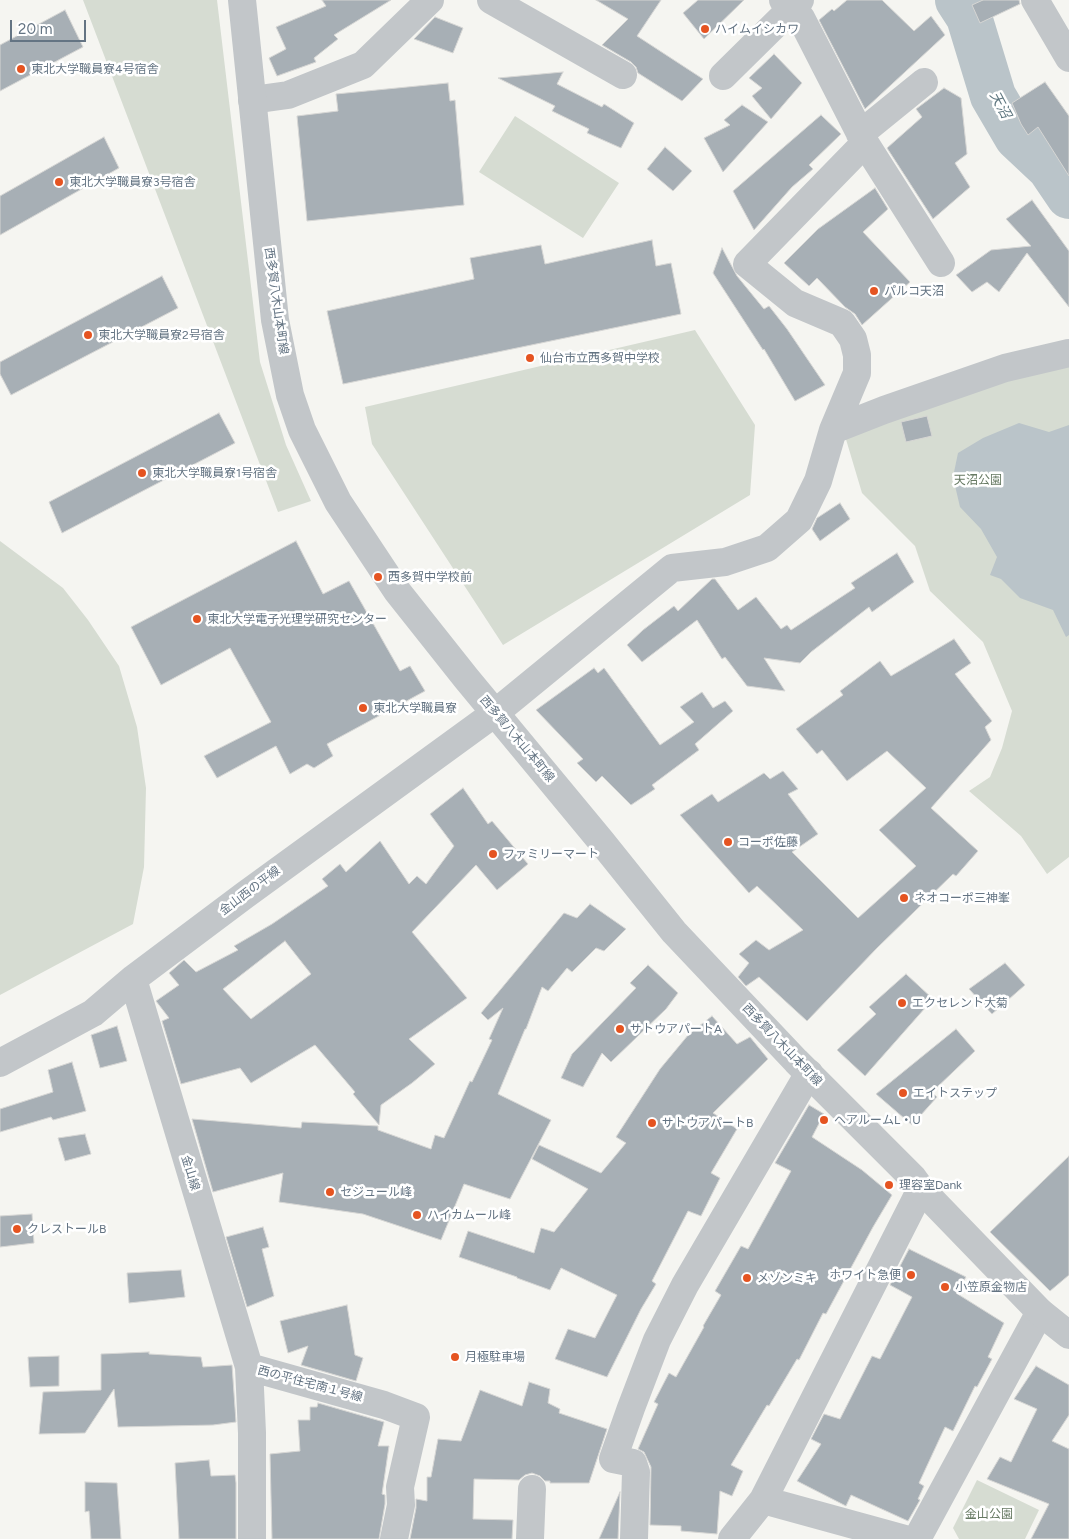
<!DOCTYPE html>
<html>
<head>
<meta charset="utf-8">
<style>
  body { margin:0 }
  #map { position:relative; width:1069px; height:1539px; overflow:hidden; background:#f5f5f1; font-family:Figtree,sans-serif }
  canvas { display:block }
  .scale { position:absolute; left:10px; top:20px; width:76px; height:22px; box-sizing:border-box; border:2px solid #647483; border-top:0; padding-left:6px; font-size:15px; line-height:18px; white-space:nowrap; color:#647483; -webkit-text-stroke:4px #fff; paint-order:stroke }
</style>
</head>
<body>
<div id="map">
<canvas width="1069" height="1539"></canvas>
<div class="scale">20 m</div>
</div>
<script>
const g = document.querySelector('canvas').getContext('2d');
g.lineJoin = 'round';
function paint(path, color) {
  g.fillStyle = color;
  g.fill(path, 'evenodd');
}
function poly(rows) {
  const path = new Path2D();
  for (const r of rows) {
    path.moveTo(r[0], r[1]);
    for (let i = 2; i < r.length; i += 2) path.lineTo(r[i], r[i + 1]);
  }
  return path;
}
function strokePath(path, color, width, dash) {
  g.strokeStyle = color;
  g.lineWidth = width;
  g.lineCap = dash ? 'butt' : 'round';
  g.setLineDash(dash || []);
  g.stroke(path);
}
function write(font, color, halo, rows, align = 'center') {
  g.font = font + ' Figtree,"Noto Sans JP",sans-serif';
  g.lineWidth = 5;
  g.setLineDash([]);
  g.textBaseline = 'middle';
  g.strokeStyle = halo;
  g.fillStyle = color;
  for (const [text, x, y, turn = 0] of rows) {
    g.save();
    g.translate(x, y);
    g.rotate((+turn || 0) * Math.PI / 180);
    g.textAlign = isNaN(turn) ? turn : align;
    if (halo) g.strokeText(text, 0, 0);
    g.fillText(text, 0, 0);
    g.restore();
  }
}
paint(poly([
  [83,0,217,0,260,362,286,445,311,501,278,512],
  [515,116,619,183,583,238,479,172],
  [695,330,755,425,750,495,503,645,372,444,365,407],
  [1069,360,1069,857,1047,874,1021,836,969,791,990,777,1002,748,1012,711,983,642,930,591,915,546,862,493,845,436],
  [0,541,63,588,88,620,119,666,137,727,146,788,144,867,133,924,0,995],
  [977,1480,1039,1510,1025,1539,959,1539,953,1528]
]), '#d6dcd2');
paint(poly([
  [1019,423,1049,432,1069,425,1069,635,1066,637,1053,610,1020,598,1001,579,990,575,997,557,981,529,960,507,953,477,958,453,983,438]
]), '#bac4c9');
strokePath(poly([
  [958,0,969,17,993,96,1017,137,1050,168,1069,196]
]), '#bac4c9', 46);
const building = poly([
  [322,0,391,0,334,35,338,39,314,58,316,62,277,76,269,58,286,49,276,27,326,6,322,0],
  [596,0,661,0,637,36,703,79,682,101,638,73,636,67,631,62,602,45,628,19,596,0],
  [698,0,744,0,704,39,683,13,698,0],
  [847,0,882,0,914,31,931,16,945,35,865,109,819,20,832,9,834,11,847,0],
  [983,0,1019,0,1020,4,980,23,972,5,983,0],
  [65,10,83,47,0,91,0,45,65,10],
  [435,17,463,28,453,53,414,39,435,17],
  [774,54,802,83,771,119,752,96,762,88,749,78,774,54],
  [563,72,557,84,602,107,604,104,634,123,621,148,587,133,589,129,552,111,555,106,498,78,563,72],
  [1045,82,1069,116,1069,176,1038,127,1028,135,1021,124,1012,103,1045,82],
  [448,83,450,101,455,100,464,205,307,221,297,116,338,111,336,94,448,83],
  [944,88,961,98,967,154,955,163,970,187,933,219,887,148,922,117,916,109,944,88],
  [742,105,768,122,723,172,704,138,730,125,724,120,742,105],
  [821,115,841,134,809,165,813,169,792,187,754,230,733,191,821,115],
  [104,137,119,168,0,235,0,196,104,137],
  [665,147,692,171,673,191,647,169,665,147],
  [875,188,888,209,863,232,910,282,862,325,855,314,845,307,817,278,809,286,784,263,818,229,875,188],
  [1032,200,1069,251,1069,307,1027,253,999,292,987,282,972,292,956,275,991,250,1031,246,1006,219,1032,200],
  [652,240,656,266,671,263,681,314,343,384,327,311,474,279,470,258,541,245,545,264,652,240],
  [722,248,737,276,764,309,769,306,787,329,825,385,795,401,764,349,763,350,713,273,722,248],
  [162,276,178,308,11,395,0,374,0,362,162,276],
  [219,413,235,443,62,533,49,502,219,413],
  [927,416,932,436,906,442,901,422,927,416],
  [840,503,850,519,820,541,812,529,817,518,840,503],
  [296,541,323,594,349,581,400,671,410,666,425,691,327,744,333,756,314,768,307,764,290,774,276,746,217,778,204,756,271,722,230,648,161,685,131,627,296,541],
  [897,553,914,582,872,612,869,607,811,652,800,663,764,658,785,691,747,686,725,657,722,659,697,620,642,662,627,645,643,630,674,606,678,611,712,579,715,579,738,610,756,597,781,629,787,625,791,630,855,588,851,583,897,553],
  [954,639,971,663,955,674,992,721,985,727,991,740,931,808,978,851,956,876,953,874,877,948,807,1021,759,977,746,986,738,977,749,963,739,954,756,940,769,950,803,930,757,886,749,893,680,815,712,794,718,802,764,773,770,779,783,771,798,789,788,794,818,834,792,852,858,918,916,866,879,830,926,788,887,751,847,781,822,750,817,754,796,729,843,695,840,691,880,661,891,676,954,639],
  [594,668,598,673,604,668,660,745,694,722,680,707,702,692,713,708,725,701,733,711,695,744,699,750,652,785,655,789,631,805,602,776,596,782,577,763,583,759,536,710,594,668],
  [463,788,488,824,492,821,528,864,497,890,476,865,412,932,467,998,409,1039,435,1064,412,1083,381,1105,379,1125,353,1094,355,1092,315,1045,251,1083,240,1068,181,1084,162,1021,169,1018,156,1001,179,985,169,973,184,960,196,972,238,950,234,946,272,924,328,886,322,879,340,864,346,872,380,841,409,884,417,876,426,884,454,846,430,814,463,788],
  [285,941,311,974,251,1019,223,989,285,941],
  [590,904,626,929,604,951,596,948,572,972,567,968,548,991,542,987,526,1029,525,1029,498,1094,551,1120,510,1199,464,1184,441,1240,363,1214,279,1202,283,1173,213,1192,192,1119,301,1128,302,1122,378,1126,378,1130,431,1149,435,1135,444,1138,470,1081,472,1082,492,1040,489,1039,503,1008,488,1020,481,1013,564,913,577,918,590,904],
  [1005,963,1025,985,992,1014,969,989,1005,963],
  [648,965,678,993,666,1009,611,1062,602,1053,583,1087,561,1078,572,1054,636,988,630,983,648,965],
  [906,974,933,999,865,1076,837,1050,876,1014,869,1007,906,974],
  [712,1016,737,1044,750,1037,768,1059,713,1113,737,1129,711,1173,720,1178,701,1216,688,1211,652,1281,656,1284,641,1309,607,1377,555,1359,568,1329,595,1338,617,1295,561,1268,550,1290,517,1278,517,1277,459,1257,468,1231,534,1253,541,1228,554,1232,588,1189,532,1159,539,1145,601,1173,626,1143,616,1137,660,1069,689,1034,712,1016],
  [117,1026,127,1061,100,1068,91,1035,117,1026],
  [956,1029,975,1051,932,1092,937,1097,912,1125,876,1094,956,1029],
  [72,1062,86,1111,53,1120,51,1117,0,1132,0,1109,53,1092,48,1070,72,1062],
  [809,1105,824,1114,812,1137,862,1170,892,1195,873,1227,826,1314,823,1313,799,1360,797,1359,769,1406,767,1405,731,1465,743,1471,732,1496,720,1491,717,1534,681,1531,681,1526,650,1525,651,1467,644,1452,638,1449,658,1404,654,1402,669,1373,676,1377,704,1327,703,1326,721,1295,715,1291,741,1246,748,1249,791,1171,775,1163,809,1105],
  [85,1134,91,1154,65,1161,58,1138,85,1134],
  [1069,1156,1069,1275,1050,1291,990,1232,1069,1156],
  [32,1214,34,1243,0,1247,0,1216,32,1214],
  [263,1227,269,1247,262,1249,274,1296,247,1307,226,1237,263,1227],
  [909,1249,966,1277,956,1293,1004,1323,988,1357,992,1359,977,1387,975,1386,953,1431,945,1427,919,1483,924,1486,918,1499,920,1500,908,1521,851,1495,846,1506,797,1481,821,1444,811,1439,824,1414,840,1419,872,1356,880,1359,912,1297,890,1285,909,1249],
  [181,1270,185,1297,129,1303,127,1273,181,1270],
  [347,1305,355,1355,363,1358,356,1381,301,1365,308,1346,288,1353,280,1321,347,1305],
  [149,1352,149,1354,201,1357,203,1367,232,1365,236,1422,213,1425,118,1427,114,1389,85,1433,39,1434,43,1392,101,1390,101,1354,149,1352],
  [59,1356,59,1386,30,1387,28,1357,59,1356],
  [1036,1366,1069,1385,1069,1415,1052,1441,1069,1449,1069,1539,1031,1539,1049,1504,987,1479,1000,1457,1011,1462,1037,1409,1014,1399,1036,1366],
  [529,1382,550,1389,548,1403,560,1409,559,1413,607,1429,589,1483,550,1483,550,1481,545,1481,540,1476,532,1473,525,1475,519,1480,474,1479,473,1519,513,1520,512,1539,410,1539,416,1508,416,1499,427,1501,427,1477,431,1477,438,1439,461,1441,480,1390,522,1406,529,1382],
  [318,1403,384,1422,378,1446,389,1446,382,1494,385,1495,385,1504,379,1539,272,1539,270,1454,300,1451,298,1420,310,1420,310,1407,317,1407,318,1403],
  [209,1460,211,1476,235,1475,236,1483,236,1539,179,1539,175,1463,209,1460],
  [85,1482,117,1483,121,1539,91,1539,89,1511,85,1512,85,1482],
  [620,1492,618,1539,599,1539,620,1492]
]);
paint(building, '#a7afb5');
strokePath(building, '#d6d6d4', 1);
strokePath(poly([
  [491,0,623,75],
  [783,0,801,18,865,143,941,263],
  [1035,0,1069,58],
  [723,76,800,0],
  [252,100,288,95,363,65,430,0],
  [860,134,924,82],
  [833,430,857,373,857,355,853,339,842,323,795,303,747,264,865,143],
  [133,979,249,1367],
  [0,1063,93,1013,133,979,245,895,495,713,672,568,725,562,767,548,799,520,818,481,833,430,884,410,1005,368,1069,353],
  [763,1500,905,1539],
  [252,1539,252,1433,249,1367,384,1405,416,1417,400,1487,401,1505,394,1539],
  [530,1539,532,1489],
  [634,1539,636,1472,633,1463,613,1459,631,1408,657,1340,685,1285,809,1073],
  [732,1539,763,1500,921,1189],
  [917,1539,1040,1312]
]), '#c2c6c9', 28);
strokePath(poly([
  [242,0,275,320,290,395,302,430,338,502,397,591,466,678,601,841,674,932,796,1061,913,1178,921,1189,1040,1312,1069,1335]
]), '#c2c6c9', 28);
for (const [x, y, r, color] of [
  [705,29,5,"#e55421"],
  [21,69,5,"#e55421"],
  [59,182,5,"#e55421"],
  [874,291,5,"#e55421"],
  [88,335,5,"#e55421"],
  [530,358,5,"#e55421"],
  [142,473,5,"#e55421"],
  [378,577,5,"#e55421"],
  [197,619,5,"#e55421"],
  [363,708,5,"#e55421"],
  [728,842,5,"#e55421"],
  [493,854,5,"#e55421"],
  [904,898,5,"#e55421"],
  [902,1003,5,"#e55421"],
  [620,1029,5,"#e55421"],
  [903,1093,5,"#e55421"],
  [824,1120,5,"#e55421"],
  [652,1123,5,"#e55421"],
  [889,1185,5,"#e55421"],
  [330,1192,5,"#e55421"],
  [417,1215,5,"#e55421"],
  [17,1229,5,"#e55421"],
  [911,1275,5,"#e55421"],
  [747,1278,5,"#e55421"],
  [945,1287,5,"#e55421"],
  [455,1357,5,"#e55421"]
]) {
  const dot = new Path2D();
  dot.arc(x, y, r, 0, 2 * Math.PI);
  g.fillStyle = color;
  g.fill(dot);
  strokePath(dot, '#fff', 2);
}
write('12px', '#647483', '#fff', [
  ["ハイムイシカワ",715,29],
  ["東北大学職員寮4号宿舎",31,69],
  ["東北大学職員寮3号宿舎",69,182],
  ["パルコ天沼",884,291],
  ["東北大学職員寮2号宿舎",98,335],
  ["仙台市立西多賀中学校",540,358],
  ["東北大学職員寮1号宿舎",152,473],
  ["西多賀中学校前",388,577],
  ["東北大学電子光理学研究センター",207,619],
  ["東北大学職員寮",373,708],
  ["コーポ佐藤",738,842],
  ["ファミリーマート",503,854],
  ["ネオコーポ三神峯",914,898],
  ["エクセレント大菊",912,1003],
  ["サトウアパートA",630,1029],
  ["エイトステップ",913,1093],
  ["ヘアルームL・U",834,1120],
  ["サトウアパートB",662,1123],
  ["理容室Dank",899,1185],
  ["セジュール峰",340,1192],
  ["ハイカムール峰",427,1215],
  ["クレストールB",27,1229],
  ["ホワイト急便",901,1275,"right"],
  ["メゾンミキ",757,1278],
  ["小笠原金物店",955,1287],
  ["月極駐車場",465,1357]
], 'left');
write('12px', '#647483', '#fff', [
  ["西多賀八木山本町線",276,301,82],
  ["西多賀八木山本町線",517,739,50],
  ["金山西の平線",250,891,-37],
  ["西多賀八木山本町線",782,1045,46],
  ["金山線",190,1173,73],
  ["西の平住宅南１号線",310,1384,15]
]);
write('12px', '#677a63', '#fff', [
  ["天沼公園",978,480],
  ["金山公園",989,1514]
]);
write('italic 14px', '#5f7780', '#fff', [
  ["天沼",1000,105,62]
]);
</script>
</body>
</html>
